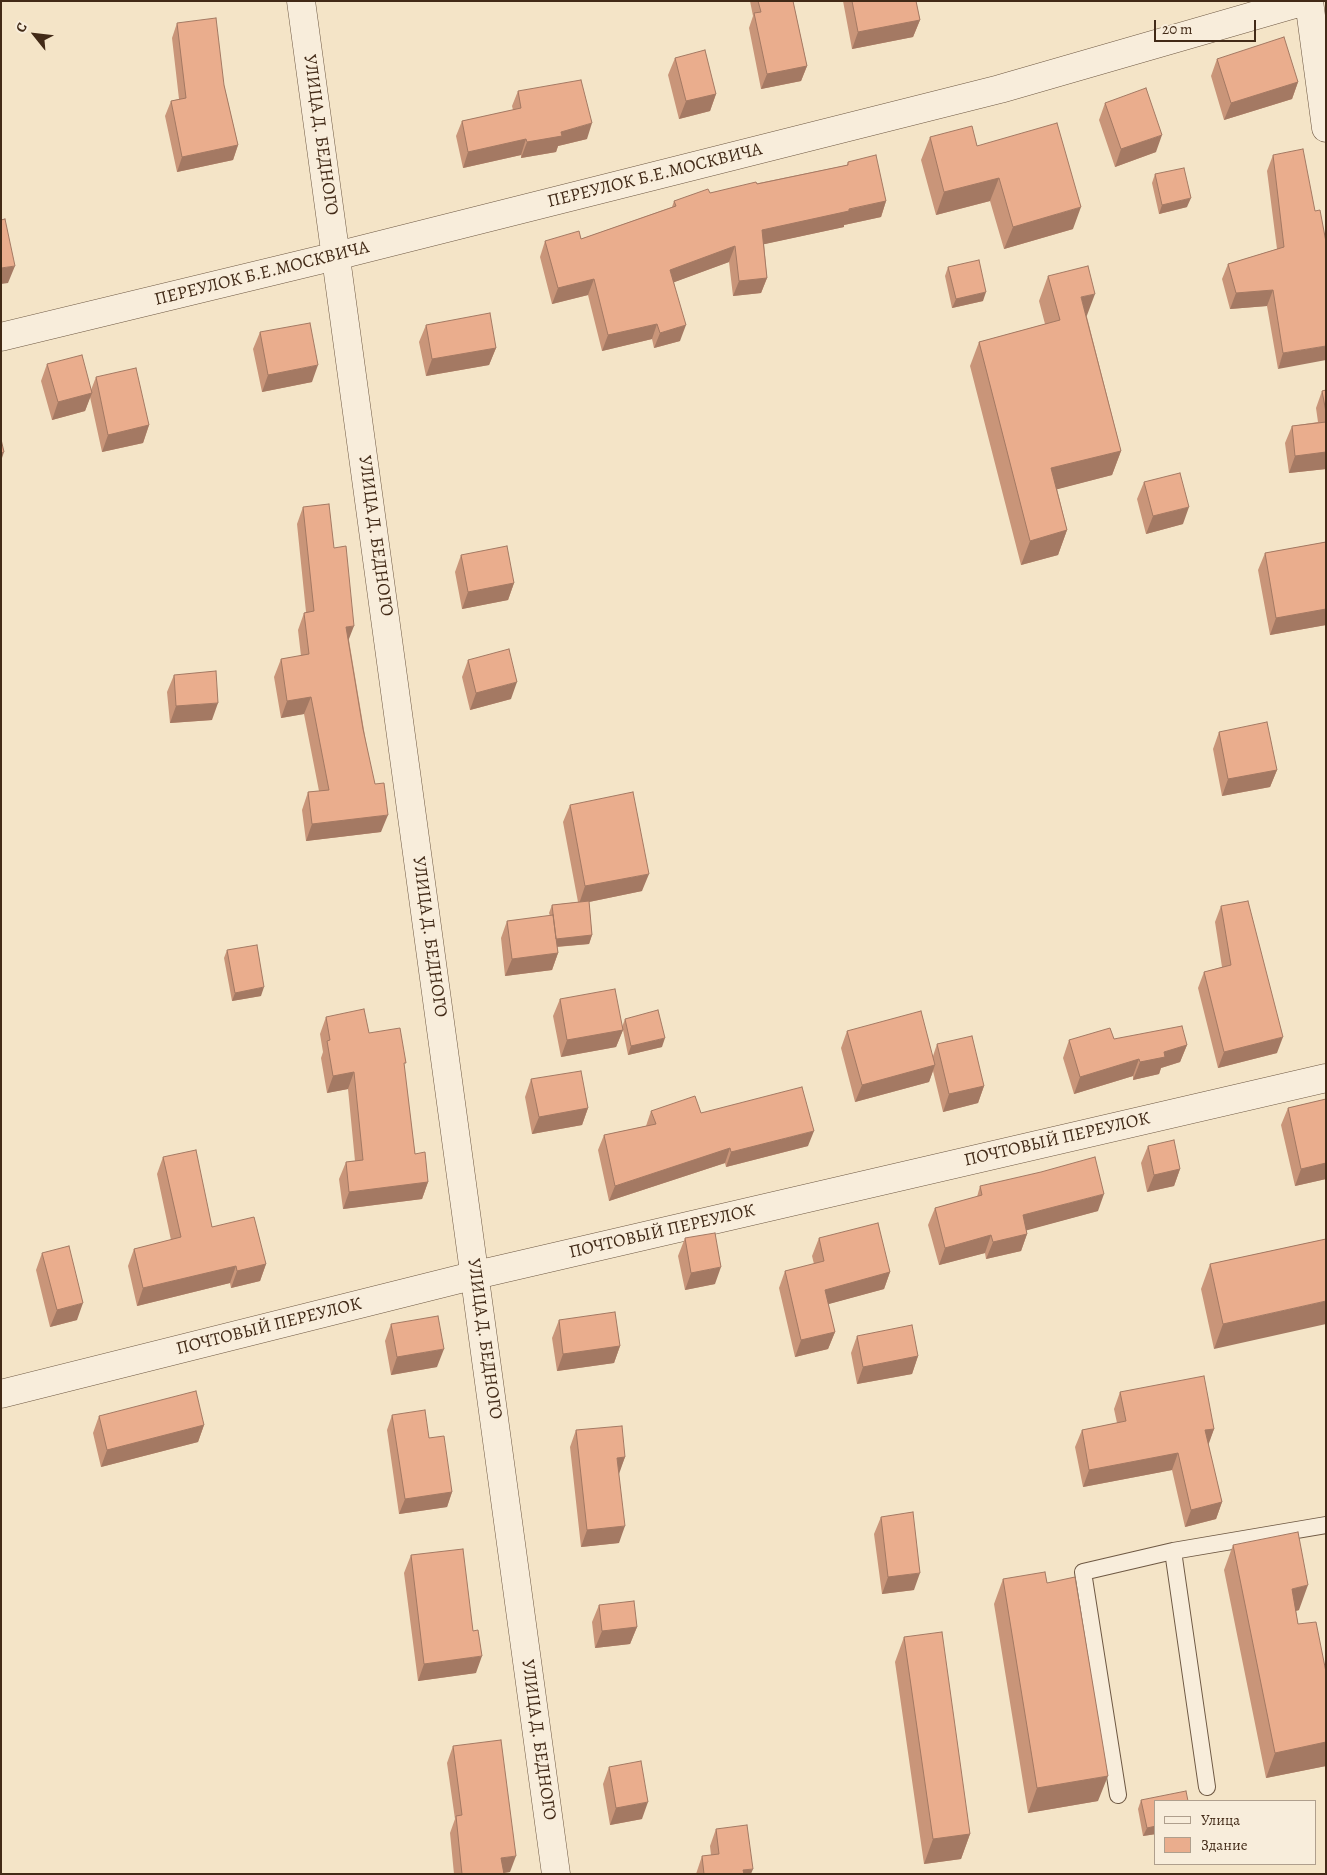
<!DOCTYPE html>
<html>
<head>
<meta charset="utf-8">
<style>
  body { margin:0 }
  #map { position:relative; width:1327px; height:1875px; overflow:hidden; background:#f4e4c7; font-family:Alegreya,serif }
  canvas { display:block }
  .frame { position:absolute; inset:0; border:2px solid #422a17; pointer-events:none }
  .legend { position:absolute; left:1154px; top:1800px; width:162px; height:65px; box-sizing:border-box; background:#f8eddb; border:1px solid #af9f8d; margin:0; padding:6px 9px; list-style:none; font-size:15px; color:#422a17 }
  .legend li { display:flex; align-items:center; gap:10px; height:25px }
  .legend b { width:25px; border:1px solid #af9f8d }
  .north { position:absolute; left:10px; top:10px; width:50px; height:50px; -webkit-text-stroke:4px #f8eddb; paint-order:stroke; rotate:299deg; font-size:14px; font-weight:700; line-height:20px; text-align:center; color:#422a17 }
  .north::after { content:''; display:block; margin:auto; width:18px; height:22px; background:#422a17; clip-path:polygon(50% 0,100% 100%,50% 72%,0 100%) }
  .scale { position:absolute; left:1154px; top:20px; width:102px; height:22px; box-sizing:border-box; border:2px solid #422a17; border-top:0; padding-left:6px; font-size:15px; line-height:18px; white-space:nowrap; color:#422a17; -webkit-text-stroke:4px #f8eddb; paint-order:stroke }
</style>
</head>
<body>
<div id="map">
<canvas width="1327" height="1875"></canvas>
<div class="frame"></div>
<ul class="legend">
<li><b style="height:6px;background:#f8eddb"></b>Улица</li>
<li><b style="height:14px;background:#eaad8d"></b>Здание</li>
</ul>
<div class="north">С</div>
<div class="scale">20 m</div>
</div>
<script>
const g = document.querySelector('canvas').getContext('2d');
g.lineJoin = 'round';
function poly(rows) {
  const path = new Path2D();
  for (const r of rows) {
    path.moveTo(r[0], r[1]);
    for (let i = 2; i < r.length; i += 2) path.lineTo(r[i], r[i + 1]);
  }
  return path;
}
function strokePath(path, color, width, dash) {
  g.strokeStyle = color;
  g.lineWidth = width;
  g.lineCap = dash ? 'butt' : 'round';
  g.setLineDash(dash || []);
  g.stroke(path);
}
function paint(path, color) {
  g.fillStyle = color;
  g.fill(path, 'evenodd');
}
function write(font, color, halo, rows, align = 'center') {
  g.font = font + ' Alegreya,serif';
  g.lineWidth = 4.5;
  g.setLineDash([]);
  g.textBaseline = 'middle';
  g.strokeStyle = halo;
  g.fillStyle = color;
  for (const [text, x, y, turn = 0] of rows) {
    g.save();
    g.translate(x, y);
    g.rotate((+turn || 0) * Math.PI / 180);
    g.textAlign = isNaN(turn) ? turn : align;
    if (halo) g.strokeText(text, 0, 0);
    g.fillText(text, 0, 0);
    g.restore();
  }
}
const service = poly([
  [1173,1551,1207,1787],
  [1118,1795,1083,1572,1173,1551,1326,1525]
]);
const minor = poly([
  [301,1,556,1874],
  [1309,1,1326,128],
  [1,337,336,256,1000,89,1305,1],
  [1,1394,476,1275,1326,1078]
]);
strokePath(service, '#6e5843', 18);
strokePath(minor, '#6e5843', 29);
strokePath(service, '#f8eddb', 16);
strokePath(minor, '#f8eddb', 28);
paint(poly([
  [750,1,793,1,807,66,801,81,761,89,749,28,753,16],
  [843,1,916,1,920,20,913,37,852,49],
  [177,23,224,85,238,145,233,160,177,172,165,116,171,101,179,99,172,38],
  [675,58,716,94,710,111,679,119,668,75],
  [1217,59,1298,82,1292,99,1224,120,1211,76],
  [518,91,587,139,558,146,556,152,521,158,521,155,463,168,456,136,462,121,513,110,512,106],
  [1105,103,1156,152,1115,167,1099,120],
  [930,137,977,146,1073,229,1004,249,990,201,936,215,921,160],
  [1273,155,1315,211,1326,242,1278,369,1267,306,1230,309,1222,279,1228,264,1277,249,1267,171],
  [848,162,886,201,881,217,844,225,844,227,764,244,767,278,761,293,733,296,729,262,674,282,680,341,654,348,652,339,602,351,588,295,552,304,540,257,545,241,581,239,672,207,674,201,710,193,847,165],
  [1155,174,1187,207,1159,214,1152,183],
  [948,267,983,301,952,308,945,276],
  [1048,276,1087,317,1121,451,1112,475,1057,489,1067,530,1058,555,1021,565,970,366,979,342,1045,324,1039,301],
  [426,325,496,348,489,365,426,376,419,342],
  [260,332,312,382,262,392,253,349],
  [47,364,91,390,96,377,149,425,143,443,102,452,90,397,85,411,52,420,41,381],
  [1326,390,1326,469,1289,473,1285,443,1292,426,1318,422,1316,408,1322,391],
  [1144,482,1183,524,1146,534,1137,499],
  [303,507,334,548,349,640,381,832,306,841,302,810,308,792,319,791,304,714,281,718,274,677,281,659,301,656,298,630,304,613,306,612,297,524],
  [1326,542,1326,625,1270,635,1258,570,1265,553],
  [461,555,514,583,508,600,462,609,455,572],
  [468,660,511,699,470,710,462,677],
  [174,675,212,720,170,723,167,692],
  [1219,732,1277,770,1270,787,1222,796,1213,749],
  [570,805,642,891,589,902,592,935,589,944,557,947,558,953,552,970,505,976,501,938,507,921,550,916,549,913,552,905,578,902,563,822],
  [1221,906,1277,1053,1218,1068,1198,988,1204,972,1222,967,1215,922],
  [227,950,261,996,232,1001,224,958],
  [560,999,622,1027,625,1019,662,1047,628,1055,623,1030,616,1047,561,1057,553,1016],
  [326,1017,369,1033,404,1067,415,1154,428,1182,422,1199,343,1209,339,1179,346,1162,355,1161,348,1089,327,1093,321,1058,323,1052,320,1034],
  [847,1031,933,1056,937,1044,984,1086,978,1103,943,1112,933,1071,929,1082,855,1102,841,1048],
  [1114,1039,1187,1045,1180,1062,1161,1068,1159,1074,1133,1080,1133,1076,1074,1094,1063,1058,1069,1040],
  [531,1079,588,1108,582,1125,532,1134,525,1097],
  [1326,1099,1326,1179,1295,1186,1281,1125,1288,1108],
  [651,1111,701,1113,808,1146,726,1167,725,1163,609,1201,598,1150,604,1135,646,1126],
  [1148,1146,1180,1169,1174,1186,1147,1192,1141,1163],
  [163,1157,212,1227,266,1264,260,1281,231,1288,230,1283,137,1306,128,1266,134,1249,171,1240,157,1174],
  [980,1186,1098,1211,1026,1230,1027,1234,1021,1251,986,1259,985,1253,939,1265,928,1225,935,1208,977,1197],
  [685,1238,715,1284,685,1290,678,1256],
  [819,1238,890,1272,884,1289,828,1304,835,1332,828,1349,795,1357,779,1288,785,1271,814,1264,812,1256],
  [1326,1239,1214,1349,1201,1289,1210,1264],
  [42,1253,77,1320,50,1327,36,1270],
  [559,1320,620,1346,614,1363,557,1371,552,1338],
  [391,1324,437,1367,391,1375,385,1341],
  [857,1336,918,1356,912,1374,857,1384,851,1353],
  [1120,1392,1214,1429,1208,1444,1222,1502,1216,1519,1185,1527,1172,1470,1083,1487,1075,1447,1082,1430,1117,1423,1114,1409],
  [392,1415,429,1438,452,1492,447,1507,399,1514,387,1430],
  [99,1416,204,1425,198,1442,101,1467,93,1433],
  [576,1430,625,1457,619,1472,619,1543,581,1547,570,1447],
  [881,1517,914,1590,882,1594,874,1534],
  [1233,1545,1299,1610,1296,1611,1298,1624,1326,1672,1326,1766,1266,1778,1224,1570],
  [411,1555,476,1673,418,1681,404,1573],
  [1003,1579,1047,1583,1098,1801,1028,1813,994,1604],
  [599,1605,637,1627,630,1644,595,1648,592,1622],
  [904,1637,970,1834,961,1859,924,1864,895,1662],
  [453,1746,510,1872,504,1873,504,1874,454,1874,450,1833,455,1819,447,1763],
  [609,1767,642,1819,610,1825,603,1784],
  [1141,1800,1156,1801,1156,1834,1143,1836,1138,1809],
  [716,1829,751,1874,696,1874,702,1856,711,1855,710,1846]
]), '#c99579');
paint(poly([
  [920,20,913,37,852,49,858,32],
  [807,66,801,81,761,89,767,74],
  [1298,82,1292,99,1224,120,1231,103],
  [716,94,710,111,679,119,686,101],
  [592,123,587,139,558,146,556,152,521,158,527,142,561,132],
  [1162,135,1156,152,1115,167,1121,149],
  [526,139,521,155,463,168,468,152],
  [238,145,233,160,177,172,182,157],
  [999,178,990,201,936,215,944,192],
  [1191,198,1187,207,1159,214,1162,205],
  [886,201,881,217,844,225,844,227,756,246,762,230],
  [1081,207,1073,229,1004,249,1013,227],
  [735,246,729,262,664,286,670,270],
  [15,266,8,283,1,284,1,268],
  [767,278,761,293,733,296,739,281],
  [594,279,588,295,552,304,558,288],
  [1273,290,1267,306,1230,309,1236,293],
  [986,292,983,301,952,308,956,299],
  [1095,294,1086,318,1081,297],
  [657,324,652,339,602,351,608,335],
  [686,325,680,341,654,348,660,333],
  [1326,346,1326,360,1278,369,1283,353],
  [496,348,489,365,426,376,432,359],
  [318,365,312,382,262,392,268,375],
  [92,393,85,411,52,420,58,402],
  [149,425,143,443,102,452,108,435],
  [1121,451,1112,475,1043,493,1051,468],
  [4,452,1,461,1,453],
  [1326,452,1326,469,1289,473,1295,456],
  [1189,507,1183,524,1146,534,1153,516],
  [1067,530,1058,555,1021,565,1030,541],
  [514,583,508,600,462,609,468,592],
  [1326,609,1326,625,1270,635,1276,618],
  [354,626,347,644,346,627],
  [517,682,511,699,470,710,476,693],
  [311,697,304,714,281,718,287,701],
  [218,703,212,720,170,723,176,706],
  [1277,770,1270,787,1222,796,1228,779],
  [388,815,381,832,306,841,312,824],
  [649,874,642,891,579,904,585,886],
  [592,935,589,944,553,947,556,939],
  [558,953,552,970,505,976,512,959],
  [264,987,261,996,232,1001,235,993],
  [623,1030,616,1047,561,1057,567,1040],
  [1283,1037,1277,1053,1218,1068,1224,1052],
  [665,1038,662,1047,628,1055,631,1046],
  [1187,1045,1180,1062,1161,1068,1159,1074,1133,1080,1140,1062,1164,1052],
  [1139,1059,1133,1076,1074,1094,1080,1077],
  [935,1065,929,1082,855,1102,862,1085],
  [354,1072,348,1089,327,1093,333,1076],
  [984,1086,978,1103,943,1112,949,1094],
  [588,1108,582,1125,532,1134,539,1117],
  [814,1131,808,1146,726,1167,731,1152],
  [730,1148,725,1163,609,1201,615,1186],
  [1326,1163,1326,1179,1295,1186,1301,1169],
  [1180,1169,1174,1186,1147,1192,1154,1175],
  [428,1182,422,1199,343,1209,349,1192],
  [1104,1194,1098,1211,1017,1233,1023,1215],
  [1027,1234,1021,1251,986,1259,993,1242],
  [991,1235,985,1253,939,1265,945,1248],
  [266,1264,260,1281,231,1288,237,1271],
  [236,1266,230,1283,137,1306,143,1288],
  [721,1267,715,1284,685,1290,691,1273],
  [890,1272,884,1289,818,1307,825,1290],
  [1326,1301,1326,1324,1214,1349,1223,1324],
  [83,1303,77,1320,50,1327,57,1310],
  [835,1332,828,1349,795,1357,801,1340],
  [620,1346,614,1363,557,1371,563,1354],
  [444,1349,437,1367,391,1375,397,1357],
  [918,1356,912,1374,857,1384,863,1367],
  [204,1425,198,1442,101,1467,107,1450],
  [1214,1429,1208,1446,1205,1430],
  [1178,1453,1172,1470,1083,1487,1089,1470],
  [625,1457,619,1474,617,1458],
  [452,1492,447,1507,399,1514,405,1499],
  [1222,1502,1216,1519,1185,1527,1191,1510],
  [625,1526,619,1543,581,1547,587,1530],
  [920,1573,914,1590,882,1594,888,1577],
  [1308,1585,1299,1610,1283,1614,1292,1589],
  [637,1627,630,1644,595,1648,602,1631],
  [482,1656,476,1673,418,1681,424,1664],
  [1326,1742,1326,1766,1266,1778,1275,1753],
  [1108,1776,1098,1801,1028,1813,1037,1788],
  [648,1802,642,1819,610,1825,616,1808],
  [1156,1826,1156,1834,1143,1836,1147,1828],
  [970,1834,961,1859,924,1864,933,1839],
  [516,1856,510,1872,495,1874,501,1858],
  [753,1869,751,1874,742,1874,743,1870]
]), '#a47963');
const building = poly([
  [758,1,793,1,807,66,767,74,754,13,761,12,758,1],
  [852,1,916,1,920,20,858,32,852,1],
  [216,18,224,85,238,145,182,157,171,101,186,98,177,23,216,18],
  [1284,37,1298,82,1231,103,1217,59,1284,37],
  [705,50,716,94,686,101,675,58,705,50],
  [581,80,592,123,561,132,562,136,527,142,526,139,468,152,462,121,521,108,518,91,581,80],
  [1146,88,1162,135,1121,149,1105,103,1146,88],
  [1057,123,1081,207,1013,227,999,178,944,192,930,137,972,126,977,146,1057,123],
  [1303,149,1315,211,1320,210,1326,242,1326,346,1283,353,1273,290,1236,293,1228,264,1284,247,1273,155,1303,149],
  [876,155,886,201,849,209,849,211,762,230,767,278,739,281,735,246,670,270,686,325,660,333,657,324,608,335,594,279,558,288,545,241,579,231,581,239,676,206,674,201,708,189,710,193,756,182,757,184,848,165,848,162,876,155],
  [1184,168,1191,198,1162,205,1155,174,1184,168],
  [5,219,15,266,1,268,1,220,5,219],
  [979,260,986,292,956,299,948,267,979,260],
  [1088,266,1095,294,1081,297,1121,451,1051,468,1067,530,1030,541,979,342,1060,320,1048,276,1088,266],
  [490,313,496,348,432,359,426,325,490,313],
  [310,323,318,365,268,375,260,332,310,323],
  [82,355,92,393,58,402,47,364,82,355],
  [136,368,149,425,108,435,96,377,136,368],
  [1326,390,1326,412,1322,391,1326,390],
  [1326,422,1326,452,1295,456,1292,426,1326,422],
  [1,439,4,452,1,453,1,439],
  [1180,473,1189,507,1153,516,1144,482,1180,473],
  [329,504,334,548,346,546,354,626,346,627,363,729,375,784,384,783,388,815,312,824,308,792,329,790,311,697,287,701,281,659,309,654,304,613,314,611,303,507,329,504],
  [1326,542,1326,609,1276,618,1265,553,1326,542],
  [507,546,514,583,468,592,461,555,507,546],
  [509,649,517,682,476,693,468,660,509,649],
  [216,671,218,703,176,706,174,675,216,671],
  [1267,722,1277,770,1228,779,1219,732,1267,722],
  [633,792,649,874,585,886,570,805,633,792],
  [589,901,592,935,556,939,552,905,589,901],
  [1248,901,1283,1037,1224,1052,1204,972,1231,965,1221,906,1248,901],
  [553,915,558,953,512,959,507,921,553,915],
  [257,945,264,987,235,993,227,950,257,945],
  [615,989,623,1030,567,1040,560,999,615,989],
  [364,1009,369,1033,400,1028,406,1063,404,1063,415,1154,425,1152,428,1182,349,1192,346,1162,363,1160,354,1072,333,1076,327,1041,330,1040,326,1017,364,1009],
  [658,1010,665,1038,631,1046,625,1019,658,1010],
  [921,1011,935,1065,862,1085,847,1031,921,1011],
  [1182,1026,1187,1045,1164,1052,1165,1057,1140,1062,1139,1059,1080,1077,1069,1040,1110,1028,1114,1039,1182,1026],
  [972,1036,984,1086,949,1094,937,1044,972,1036],
  [581,1071,588,1108,539,1117,531,1079,581,1071],
  [802,1087,814,1131,731,1152,730,1148,615,1186,604,1135,656,1124,651,1111,695,1096,701,1113,802,1087],
  [1326,1099,1326,1163,1301,1169,1288,1108,1326,1099],
  [1174,1140,1180,1169,1154,1175,1148,1146,1174,1140],
  [196,1150,212,1227,254,1217,266,1264,237,1271,236,1266,143,1288,134,1249,181,1237,163,1157,196,1150],
  [1095,1157,1104,1194,1023,1215,1027,1234,993,1242,991,1235,945,1248,935,1208,982,1195,980,1186,1041,1172,1095,1157],
  [878,1223,890,1272,825,1290,835,1332,801,1340,785,1271,824,1261,819,1238,878,1223],
  [715,1233,721,1267,691,1273,685,1238,715,1233],
  [1326,1239,1326,1301,1223,1324,1210,1264,1326,1239],
  [69,1246,83,1303,57,1310,42,1253,69,1246],
  [615,1312,620,1346,563,1354,559,1320,615,1312],
  [438,1316,444,1349,397,1357,391,1324,438,1316],
  [912,1325,918,1356,863,1367,857,1336,912,1325],
  [1204,1376,1214,1429,1205,1430,1222,1502,1191,1510,1178,1453,1089,1470,1082,1430,1126,1421,1120,1392,1204,1376],
  [196,1391,204,1425,107,1450,99,1416,196,1391],
  [425,1410,429,1438,444,1436,452,1492,405,1499,392,1415,425,1410],
  [622,1426,625,1457,617,1458,625,1526,587,1530,576,1430,622,1426],
  [913,1512,920,1573,888,1577,881,1517,913,1512],
  [1298,1532,1308,1585,1292,1589,1298,1624,1316,1622,1326,1672,1326,1742,1275,1753,1233,1545,1298,1532],
  [463,1549,473,1631,478,1630,482,1656,424,1664,411,1555,463,1549],
  [1045,1572,1047,1583,1075,1577,1108,1776,1037,1788,1003,1579,1045,1572],
  [634,1601,637,1627,602,1631,599,1605,634,1601],
  [942,1632,970,1834,933,1839,904,1637,942,1632],
  [501,1740,516,1856,501,1858,504,1874,462,1874,456,1816,462,1815,453,1746,501,1740],
  [641,1761,648,1802,616,1808,609,1767,641,1761],
  [1186,1791,1188,1801,1156,1801,1156,1826,1147,1828,1141,1800,1186,1791],
  [747,1825,753,1869,743,1870,744,1874,704,1874,702,1856,719,1854,716,1829,747,1825]
]);
paint(building, '#eaad8d');
strokePath(building, '#a47963', 1);
write('18px', '#422a17', '#f8eddb', [
  ["УЛИЦА Д. БЕДНОГО",320,135,82],
  ["ПЕРЕУЛОК Б.Е.МОСКВИЧА",655,176,-14],
  ["ПЕРЕУЛОК Б.Е.МОСКВИЧА",262,274,-14],
  ["УЛИЦА Д. БЕДНОГО",375,536,82],
  ["УЛИЦА Д. БЕДНОГО",429,937,82],
  ["ПОЧТОВЫЙ ПЕРЕУЛОК",1057,1140,-13],
  ["ПОЧТОВЫЙ ПЕРЕУЛОК",662,1232,-13],
  ["ПОЧТОВЫЙ ПЕРЕУЛОК",269,1327,-14],
  ["УЛИЦА Д. БЕДНОГО",484,1339,82],
  ["УЛИЦА Д. БЕДНОГО",538,1740,82]
]);
</script>
</body>
</html>
